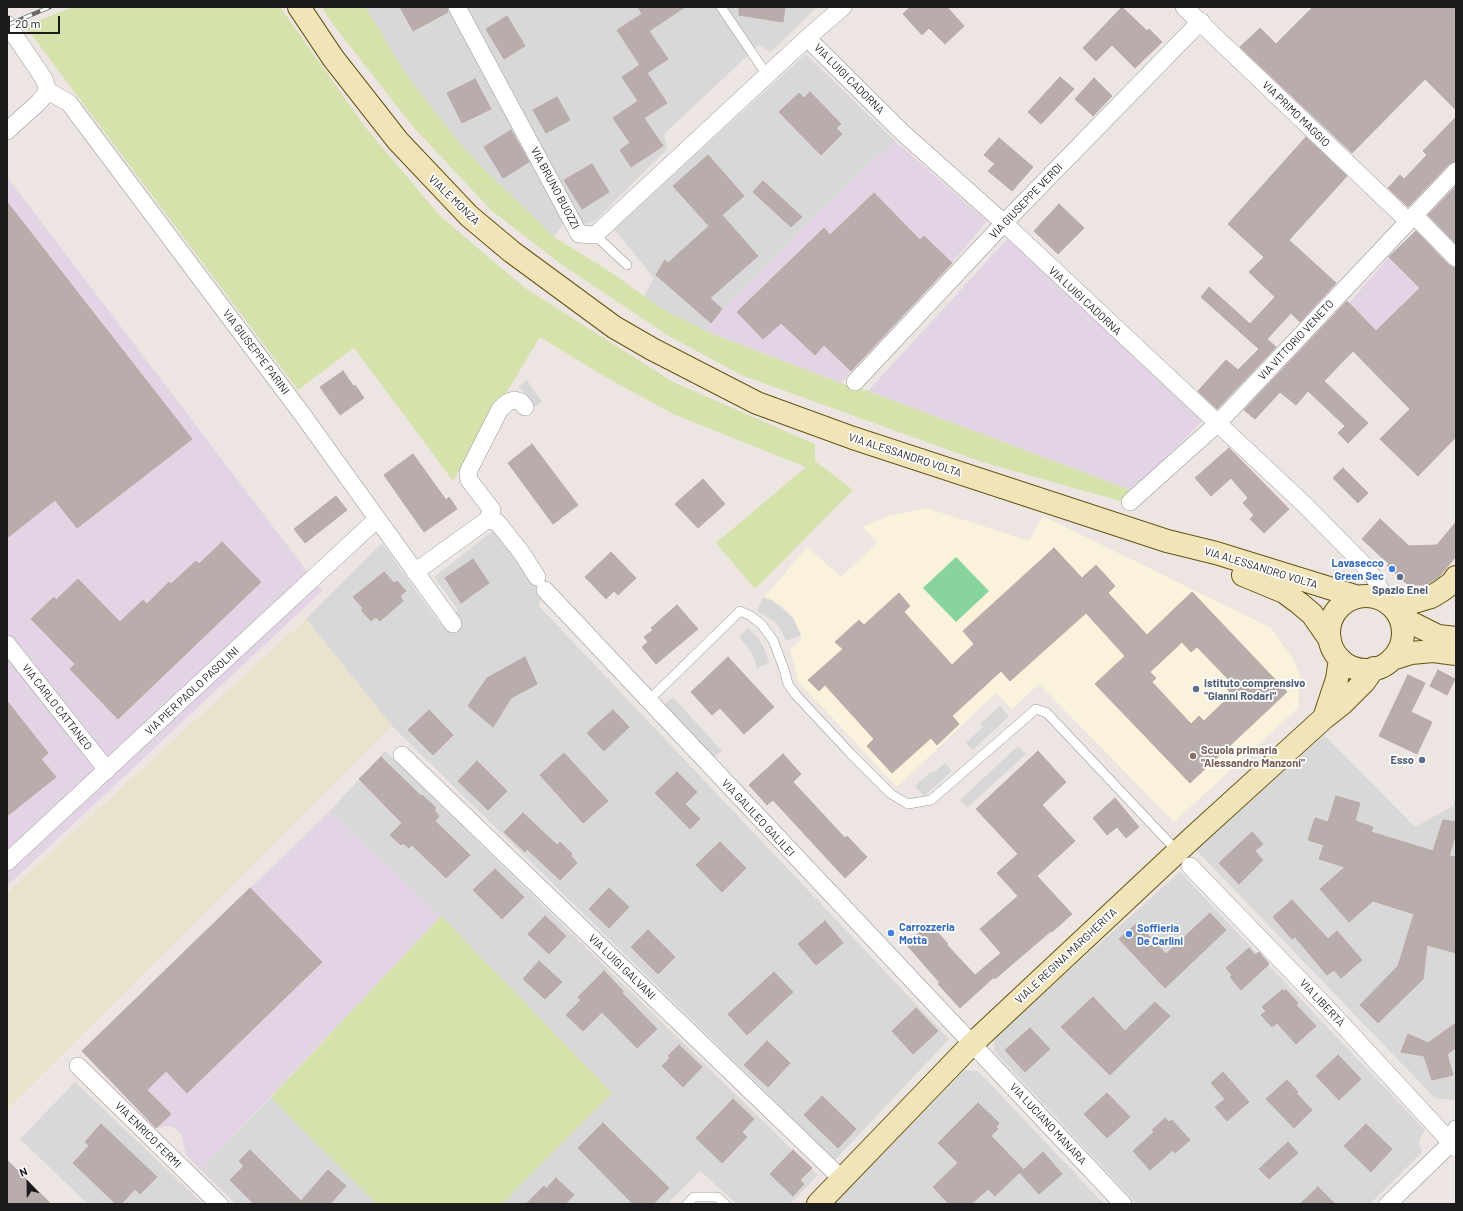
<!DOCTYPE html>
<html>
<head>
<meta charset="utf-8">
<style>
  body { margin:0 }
  #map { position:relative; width:1463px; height:1211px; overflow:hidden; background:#ece5e2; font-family:Barlow,sans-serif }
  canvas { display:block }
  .frame { position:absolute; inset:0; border:8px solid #1b1b1b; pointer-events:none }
  .north { position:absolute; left:8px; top:1163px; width:40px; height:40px; -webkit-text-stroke:3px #fff; paint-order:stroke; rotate:338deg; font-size:11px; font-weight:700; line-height:16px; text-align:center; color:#1b1b1b }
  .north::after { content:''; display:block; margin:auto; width:14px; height:18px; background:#1b1b1b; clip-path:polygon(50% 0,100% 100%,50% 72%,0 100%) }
  .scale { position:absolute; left:8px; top:16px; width:52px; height:18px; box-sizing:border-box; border:2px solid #1b1b1b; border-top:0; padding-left:5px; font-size:12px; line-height:14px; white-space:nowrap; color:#1b1b1b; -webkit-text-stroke:3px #fff; paint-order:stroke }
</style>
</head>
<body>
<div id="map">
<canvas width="1463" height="1211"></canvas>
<div class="frame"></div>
<div class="north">N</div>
<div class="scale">20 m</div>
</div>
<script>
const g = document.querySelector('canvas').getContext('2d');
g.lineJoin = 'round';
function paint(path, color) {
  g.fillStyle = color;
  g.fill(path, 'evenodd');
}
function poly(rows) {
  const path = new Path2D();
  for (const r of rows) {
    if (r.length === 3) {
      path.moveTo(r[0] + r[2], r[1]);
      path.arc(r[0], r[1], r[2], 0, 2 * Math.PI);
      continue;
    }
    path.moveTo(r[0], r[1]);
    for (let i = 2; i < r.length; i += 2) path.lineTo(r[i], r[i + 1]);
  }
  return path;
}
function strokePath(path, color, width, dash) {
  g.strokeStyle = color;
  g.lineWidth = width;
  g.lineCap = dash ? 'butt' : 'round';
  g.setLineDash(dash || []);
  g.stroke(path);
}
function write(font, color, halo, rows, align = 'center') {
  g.font = font + ' Barlow,sans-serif';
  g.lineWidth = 3.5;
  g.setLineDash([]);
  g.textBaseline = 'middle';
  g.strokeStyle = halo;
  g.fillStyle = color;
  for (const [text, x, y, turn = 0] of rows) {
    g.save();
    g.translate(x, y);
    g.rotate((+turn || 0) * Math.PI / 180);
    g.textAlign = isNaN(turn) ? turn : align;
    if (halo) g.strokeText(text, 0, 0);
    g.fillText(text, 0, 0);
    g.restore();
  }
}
paint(poly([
  [365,7,451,7,565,221,554,237,466,151,408,77],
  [467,7,817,7,771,52,759,45,664,134,667,149,594,222,583,224],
  [806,54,895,141,808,222,777,256,722,309,711,323,708,332,662,309,644,296,654,278,614,229],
  [494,530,543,597,538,605,949,1039,835,1160,392,726,306,619,382,543,440,624,458,610,434,577],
  [1324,735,1415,827,1453,806,1456,796,1456,1096,1454,1100,1435,1098,1196,850],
  [385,751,818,1175,790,1204,737,1204,700,1171,667,1204,502,1204,612,1093,441,916,329,812],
  [1180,872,1425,1130,1419,1141,1422,1152,1370,1204,1137,1204,995,1052,993,1038],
  [965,1070,978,1071,1104,1204,834,1204],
  [75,1082,203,1204,88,1204,20,1139],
  [271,1097,377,1204,236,1204,201,1170]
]), '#d9d8d8');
paint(poly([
  [895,141,987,221,952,263,840,383,708,332,711,323,722,309,777,256,808,222],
  [7,177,322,591,7,886],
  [1415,231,1456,273,1417,416,1327,324,1349,303,1389,257],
  [1011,235,1203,420,1133,491,868,391],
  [329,812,441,916,201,1170,186,1155,182,1135,172,1126,156,1128,82,1051]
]), '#e2d4e4');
paint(poly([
  [927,508,1029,541,1043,516,1271,628,1292,657,1300,676,1298,708,1174,822,1039,684,1012,709,996,693,897,787,798,681,790,649,802,640,793,617,781,605,765,597,807,547,841,577,877,543,863,527,888,516]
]), '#fbf2db');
paint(poly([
  [306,619,392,726,7,1109,7,893]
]), '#e9e3ce');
paint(poly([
  [73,7,280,7,366,128,440,216,525,288,673,382,815,444,815,461,853,490,755,589,716,543,806,467,673,414,602,375,540,337,453,481,354,348,298,390,25,26],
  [322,7,365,7,408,77,466,151,554,237,612,273,662,309,708,332,840,383,868,391,1133,491,1120,501,982,462,741,375,669,336,561,264,492,211,414,128,331,22],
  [441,916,612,1093,502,1204,377,1204,271,1097]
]), '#d6e2ac');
paint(poly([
  [956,557,989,591,956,622,923,588]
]), '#87d49f');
paint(poly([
  [527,380,542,402,534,407,519,386],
  [763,598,772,600,793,618,801,635,786,641,782,632,775,622,757,611],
  [748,628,758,638,765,650,769,663,757,668,753,656,747,646,739,637],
  [673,697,722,751,713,758,664,705],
  [1000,706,1009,716,973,750,966,743,983,727,980,724],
  [1018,746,1026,754,967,808,960,800],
  [945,763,952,771,924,796,915,786,932,771,933,773]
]), '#d7d7d7');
const building = poly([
  [400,7,447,7,448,12,413,31,400,7],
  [638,7,685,7,649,31,668,59,647,73,667,103,644,118,663,146,631,167,620,150,630,143,613,118,638,101,622,77,640,65,617,30,642,14,638,7],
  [739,7,785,7,783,22,739,15,739,7],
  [910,7,947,7,964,26,945,44,929,28,922,35,903,14,910,7],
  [1122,7,1147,31,1149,29,1162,42,1135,68,1112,45,1096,61,1083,48,1122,7],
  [1313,7,1456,7,1456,110,1425,79,1352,153,1240,47,1260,28,1276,44,1313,7],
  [507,16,525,46,504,59,486,29,507,16],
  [1060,77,1074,89,1041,124,1028,112,1060,77],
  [1094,78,1112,96,1093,116,1075,99,1094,78],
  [475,79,491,109,462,123,447,93,475,79],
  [810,92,841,124,836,128,842,134,821,155,779,112,799,93,804,98,810,92],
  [557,97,570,120,546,133,533,110,557,97],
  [1456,117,1456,161,1449,164,1408,207,1388,188,1400,175,1404,179,1427,155,1423,151,1456,117],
  [511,130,529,162,503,178,484,147,511,130],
  [1306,137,1347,176,1289,240,1336,283,1300,322,1291,313,1267,339,1276,347,1217,409,1198,391,1226,360,1238,370,1259,349,1201,297,1209,287,1250,324,1275,297,1249,272,1264,257,1228,224,1306,137],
  [999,138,1033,167,1012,191,988,171,995,164,984,155,999,138],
  [708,155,744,196,722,215,758,256,710,298,722,309,711,323,656,275,665,260,668,263,709,226,673,186,708,155],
  [592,164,609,192,582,209,564,180,592,164],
  [763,181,802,217,791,227,753,192,763,181],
  [1456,186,1456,244,1428,215,1456,186],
  [874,193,920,240,924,236,952,263,851,371,824,345,815,355,781,323,763,339,737,312,824,228,830,235,874,193],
  [7,202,192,439,77,528,55,500,7,538,7,202],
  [1059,204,1084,228,1058,254,1034,231,1059,204],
  [1416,231,1449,265,1456,268,1456,437,1418,476,1380,439,1410,409,1353,351,1324,381,1368,423,1348,443,1338,433,1345,426,1308,391,1296,405,1280,392,1255,419,1244,410,1347,301,1376,331,1420,288,1389,257,1416,231],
  [343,371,354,387,355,385,364,398,340,415,320,387,343,371],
  [532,444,578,505,553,524,508,463,532,444],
  [1229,448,1289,509,1264,533,1250,519,1254,515,1243,503,1248,498,1231,478,1211,496,1195,478,1229,448],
  [413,454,446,500,449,497,457,509,424,532,384,475,413,454],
  [1343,468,1368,493,1358,503,1333,478,1343,468],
  [703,479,725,504,698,528,675,504,703,479],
  [336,496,347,510,305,543,294,529,336,496],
  [1380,519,1409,546,1437,545,1456,522,1456,556,1439,577,1426,585,1408,585,1387,566,1389,564,1362,539,1380,519],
  [222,542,261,582,118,719,70,669,75,664,31,619,54,597,56,600,78,579,120,622,143,600,147,604,169,582,171,584,196,561,199,564,222,542],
  [1054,548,1082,578,1096,565,1115,586,1108,593,1147,635,1192,592,1287,692,1190,783,1095,684,1125,656,1086,613,1010,681,1001,671,952,716,959,724,937,745,931,738,892,773,867,746,874,739,825,685,819,691,808,680,843,649,835,642,859,620,864,625,899,593,910,606,904,612,952,665,974,644,963,631,1054,548],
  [1182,642,1191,652,1197,647,1229,680,1223,685,1232,694,1204,721,1199,716,1191,724,1152,682,1156,678,1150,672,1182,642],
  [611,552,636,578,618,595,614,591,606,599,585,577,611,552],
  [473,559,489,583,461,603,445,578,473,559],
  [384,572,394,583,397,581,406,591,400,596,403,601,380,621,376,617,371,621,361,610,363,608,353,597,384,572],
  [677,605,698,629,656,664,642,647,648,642,644,637,653,630,651,628,677,605],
  [525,657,537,684,511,698,493,727,468,706,487,678,525,657],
  [728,657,774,707,744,734,720,708,712,715,691,692,728,657],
  [1438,670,1455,679,1447,695,1430,686,1438,670],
  [1408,675,1425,683,1411,712,1432,722,1417,754,1379,736,1408,675],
  [7,701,48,753,41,759,56,777,7,816,7,701],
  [429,710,453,735,433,755,408,730,429,710],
  [613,710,629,727,604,751,587,733,613,710],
  [1038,751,1066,782,1042,805,1075,841,1037,876,1072,914,1052,932,1051,931,995,979,994,977,960,1008,938,984,940,983,906,944,930,924,948,944,947,945,975,975,1001,953,980,929,1018,896,997,873,1018,854,976,809,1038,751],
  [564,753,608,801,583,823,540,775,564,753],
  [783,754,801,774,793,782,845,838,847,836,867,857,845,878,773,800,767,805,749,785,783,754],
  [381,757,421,796,422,795,436,808,434,810,439,816,435,821,470,855,446,878,412,845,409,848,403,843,401,845,390,835,402,823,359,779,381,757],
  [477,761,507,791,488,810,458,781,477,761],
  [677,772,697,792,685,804,700,819,690,829,655,793,677,772],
  [1336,796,1360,803,1355,821,1373,827,1371,832,1433,851,1443,820,1456,822,1456,833,1449,856,1456,857,1456,953,1427,945,1423,979,1378,1023,1360,1005,1398,966,1414,914,1373,901,1349,922,1320,889,1345,867,1319,859,1324,845,1308,840,1315,818,1328,822,1336,796],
  [1115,798,1139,827,1126,838,1117,827,1107,835,1093,818,1115,798],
  [523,813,557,845,560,842,572,854,571,856,577,863,560,880,527,849,525,852,504,832,523,813],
  [1252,832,1263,844,1255,851,1263,860,1239,884,1219,863,1252,832],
  [720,842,746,868,722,892,696,865,720,842],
  [495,869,524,897,502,919,473,890,495,869],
  [250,888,322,962,187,1093,166,1071,147,1090,171,1114,156,1128,82,1051,250,888],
  [609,888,629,907,609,928,589,909,609,888],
  [1292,900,1328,939,1337,931,1362,960,1341,978,1334,970,1327,975,1295,937,1292,939,1273,917,1292,900],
  [1210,913,1226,930,1165,988,1119,939,1137,923,1166,954,1210,913],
  [545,916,566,936,549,954,528,934,545,916],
  [825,921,843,943,816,965,798,944,825,921],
  [648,930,675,957,658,974,631,947,648,930],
  [1249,948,1255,955,1259,952,1269,964,1241,990,1230,977,1232,975,1226,968,1249,948],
  [539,961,562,982,545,999,523,979,539,961],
  [604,971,623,991,622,993,657,1029,637,1048,602,1012,583,1031,566,1015,581,1000,578,997,604,971],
  [774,972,793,992,747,1035,728,1014,774,972],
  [1282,990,1284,991,1286,990,1298,1003,1296,1005,1316,1026,1296,1044,1277,1023,1272,1027,1261,1015,1266,1011,1262,1007,1282,990],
  [1093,997,1125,1031,1155,1002,1170,1016,1110,1075,1061,1027,1093,997],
  [916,1008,938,1031,913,1054,892,1031,916,1008],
  [1456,1023,1456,1048,1447,1054,1453,1075,1432,1080,1424,1056,1401,1052,1408,1034,1428,1043,1456,1023],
  [1030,1028,1050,1049,1025,1072,1005,1050,1030,1028],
  [767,1041,790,1063,768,1087,744,1065,767,1041],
  [679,1045,702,1067,683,1087,662,1066,670,1058,668,1056,679,1045],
  [1338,1055,1361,1079,1339,1100,1316,1076,1338,1055],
  [1223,1072,1249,1102,1227,1121,1215,1107,1225,1099,1211,1083,1223,1072],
  [1287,1080,1298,1092,1296,1093,1312,1110,1294,1128,1266,1099,1287,1080],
  [1107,1093,1130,1117,1107,1138,1084,1114,1107,1093],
  [822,1096,856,1129,838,1148,804,1115,822,1096],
  [733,1099,754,1119,742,1132,747,1137,722,1163,696,1138,733,1099],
  [978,1103,999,1123,996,1127,998,1129,991,1136,1023,1169,995,1196,988,1189,971,1204,949,1204,933,1187,958,1163,938,1143,978,1103],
  [1165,1118,1169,1122,1172,1120,1190,1140,1175,1153,1173,1150,1150,1170,1133,1151,1154,1132,1152,1130,1165,1118],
  [603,1123,669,1188,653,1204,633,1204,578,1148,603,1123],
  [101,1124,157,1177,140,1194,135,1189,121,1204,116,1204,73,1163,89,1146,85,1142,101,1124],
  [1366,1124,1392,1149,1371,1172,1344,1146,1366,1124],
  [1288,1142,1298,1153,1269,1179,1259,1169,1288,1142],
  [250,1150,301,1201,328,1170,346,1186,330,1204,254,1204,230,1180,244,1166,239,1161,250,1150],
  [793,1150,812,1168,800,1180,804,1184,793,1196,770,1174,793,1150],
  [1043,1152,1062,1174,1039,1194,1020,1173,1043,1152],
  [7,1160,51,1204,7,1204,7,1160],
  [556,1178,574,1195,565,1204,526,1204,544,1186,546,1189,556,1178],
  [1318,1187,1335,1204,1300,1204,1318,1187]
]);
paint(building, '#b8adab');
strokePath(building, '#bca9a6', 1);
const lane = poly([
  [721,7,767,75],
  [595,235,627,265],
  [648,701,740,611,751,616,762,625,773,640,784,669,788,684,796,695,851,754,891,794,901,800,908,804,931,800,1036,709,1047,713,1178,852],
  [687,1204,694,1197,717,1197,725,1204]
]);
const street = poly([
  [457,7,579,234,595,235,807,38,843,7],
  [1184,7,1408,221],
  [7,24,44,79,48,91,39,102,7,131],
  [807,38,903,133,1004,223,1305,505,1363,564,1375,579,1382,593,1385,602],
  [48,91,69,103,302,414,453,624],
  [1414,215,1456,258],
  [855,382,1004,223,1201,21],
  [1130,502,1217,424,1456,171],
  [487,520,497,522,521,552,537,577],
  [415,572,487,520,492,510,469,480,468,472,500,409,508,402,514,400,521,402,525,407],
  [545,590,1123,1204],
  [7,644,107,770],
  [402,755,842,1179],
  [7,862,377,519],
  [1190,866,1328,1009,1456,1148],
  [78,1066,219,1204],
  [1388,1204,1451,1143,1456,1129]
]);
const secondary = poly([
  [299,7,333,58,398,141,469,216,512,252,614,327,652,349,757,403,853,438,1167,541,1216,553,1355,596],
  [1243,575,1284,592,1299,603,1312,614,1330,640],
  [1366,633,37],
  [1391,605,1411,603,1431,597,1441,591,1452,583,1456,577],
  [1400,617,1438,636,1456,638],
  [1392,659,1411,653,1433,651,1456,654],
  [1324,718,1337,679,1340,659],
  [818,1204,972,1044,1190,840,1324,718,1343,703,1364,682,1374,668]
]);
strokePath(lane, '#989898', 10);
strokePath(street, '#989898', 18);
strokePath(secondary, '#65550f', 24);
strokePath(lane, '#fff', 9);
strokePath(street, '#fff', 17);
strokePath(secondary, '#f2e4b9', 22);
const rail = poly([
  [7,25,50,7]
]);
strokePath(rail, '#696969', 4.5);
strokePath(rail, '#fff', 3, [9]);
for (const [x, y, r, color] of [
  [1392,569,4,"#3f7fe0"],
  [1400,577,4,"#5c6f8a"],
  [1196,689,4,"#5c6f8a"],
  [1193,756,4,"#8d6e63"],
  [1422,760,4,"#5c6f8a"],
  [891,933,4,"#3f7fe0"],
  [1129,934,4,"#3f7fe0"]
]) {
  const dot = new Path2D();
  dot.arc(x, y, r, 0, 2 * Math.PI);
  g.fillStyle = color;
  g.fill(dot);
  strokePath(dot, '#fff', 1.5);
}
write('11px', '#1b1b1b', '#fff', [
  ["VIA LUIGI CADORNA",849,79,45],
  ["VIA PRIMO MAGGIO",1296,114,44],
  ["VIA BRUNO BUOZZI",555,188,62],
  ["VIALE MONZA",454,200,44],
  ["VIA GIUSEPPE VERDI",1026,201,-46],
  ["VIA LUIGI CADORNA",1085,301,43],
  ["VIA VITTORIO VENETO",1296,340,-47],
  ["VIA GIUSEPPE PARINI",256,352,53],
  ["VIA ALESSANDRO VOLTA",905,455,18],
  ["VIA ALESSANDRO VOLTA",1261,568,17],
  ["VIA PIER PAOLO PASOLINI",192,691,-43],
  ["VIA CARLO CATTANEO",57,707,52],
  ["VIA GALILEO GALILEI",758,818,47],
  ["VIALE REGINA MARGHERITA",1066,956,-43],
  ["VIA LUIGI GALVANI",622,967,44],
  ["VIA LIBERTÀ",1322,1003,47],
  ["VIA LUCIANO MANARA",1048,1124,47],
  ["VIA ENRICO FERMI",148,1135,45]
]);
write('bold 11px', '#366cbe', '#fff', [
  ["Lavasecco",1384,563,"right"],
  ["Green Sec",1384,576,"right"],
  ["Carrozzeria",899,927],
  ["Motta",899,940],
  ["Soffieria",1137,928],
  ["De Carlini",1137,941]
], 'left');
write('bold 11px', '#4e5e75', '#fff', [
  ["Spazio Enel",1400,590],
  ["Istituto comprensivo",1204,683,"left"],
  ["\"Gianni Rodari\"",1204,696,"left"],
  ["Esso",1414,760,"right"]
]);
write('bold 11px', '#785e54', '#fff', [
  ["Scuola primaria",1201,750],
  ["\"Alessandro Manzoni\"",1201,763]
], 'left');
</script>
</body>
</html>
